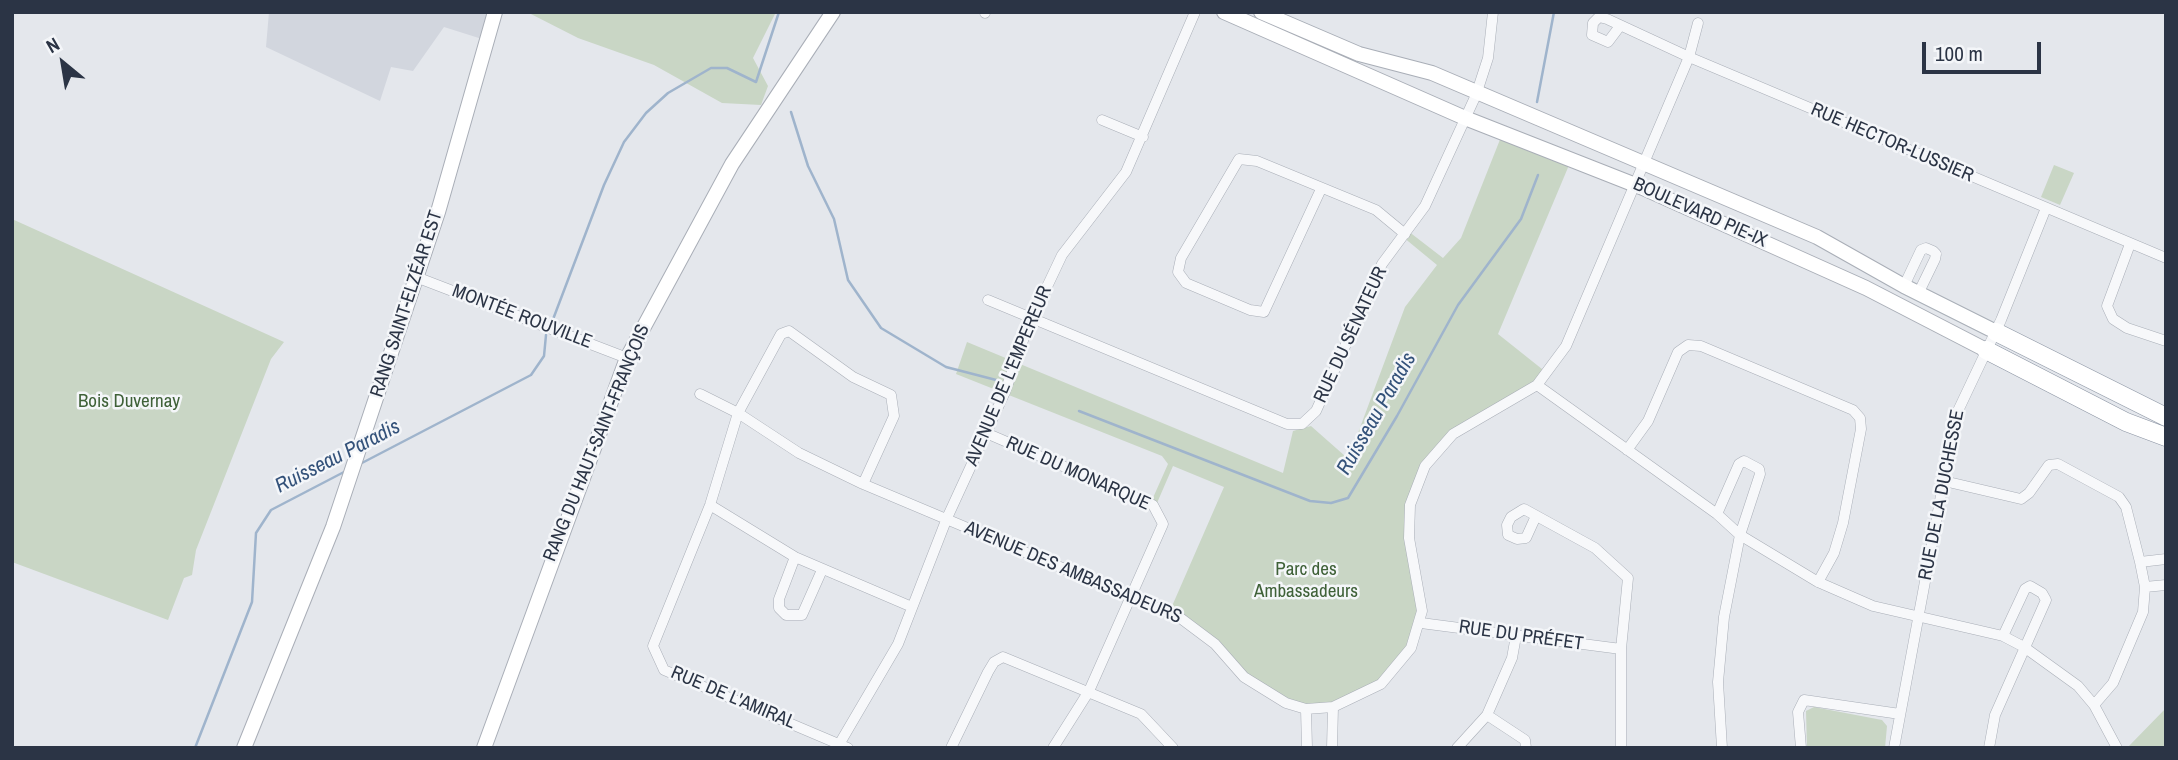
<!DOCTYPE html>
<html>
<head>
<meta charset="utf-8">
<style>
  body { margin:0 }
  #map { position:relative; width:2178px; height:760px; overflow:hidden; background:#e4e7ec; font-family:"Archivo Narrow",sans-serif }
  canvas { display:block }
  .frame { position:absolute; inset:0; border:14px solid #2b3445; pointer-events:none }
  .north { position:absolute; left:28px; top:28px; width:70px; height:70px; -webkit-text-stroke:5px #f4f6f9; paint-order:stroke; rotate:330deg; font-size:19px; font-weight:700; line-height:28px; text-align:center; color:#2b3445 }
  .north::after { content:''; display:block; margin:auto; width:24px; height:32px; background:#2b3445; clip-path:polygon(50% 0,100% 100%,50% 72%,0 100%) }
  .scale { position:absolute; left:1922px; top:42px; width:119px; height:32px; box-sizing:border-box; border:4px solid #2b3445; border-top:0; padding-left:9px; font-size:21px; line-height:24px; white-space:nowrap; color:#2b3445; -webkit-text-stroke:5px #f4f6f9; paint-order:stroke }
</style>
</head>
<body>
<div id="map">
<canvas width="2178" height="760"></canvas>
<div class="frame"></div>
<div class="north">N</div>
<div class="scale">100 m</div>
</div>
<script>
const g = document.querySelector('canvas').getContext('2d');
g.lineJoin = 'round';
function paint(path, color) {
  g.fillStyle = color;
  g.fill(path, 'evenodd');
}
function poly(rows) {
  const path = new Path2D();
  for (const r of rows) {
    path.moveTo(r[0], r[1]);
    for (let i = 2; i < r.length; i += 2) path.lineTo(r[i], r[i + 1]);
  }
  return path;
}
function strokePath(path, color, width, dash) {
  g.strokeStyle = color;
  g.lineWidth = width;
  g.lineCap = dash ? 'butt' : 'round';
  g.setLineDash(dash || []);
  g.stroke(path);
}
function write(font, color, halo, rows, align = 'center') {
  g.font = font + ' "Archivo Narrow",sans-serif';
  g.lineWidth = 5;
  g.setLineDash([]);
  g.textBaseline = 'middle';
  g.strokeStyle = halo;
  g.fillStyle = color;
  for (const [text, x, y, turn = 0] of rows) {
    g.save();
    g.translate(x, y);
    g.rotate((+turn || 0) * Math.PI / 180);
    g.textAlign = isNaN(turn) ? turn : align;
    if (halo) g.strokeText(text, 0, 0);
    g.fillText(text, 0, 0);
    g.restore();
  }
}
paint(poly([
  [269,12,489,12,482,39,444,27,413,71,391,67,380,101,266,47]
]), '#d2d6de');
paint(poly([
  [527,12,776,12,753,58,768,86,761,105,722,103,654,65,578,38],
  [1503,132,1572,158,1498,334,1547,373,1537,385,1473,420,1431,455,1410,505,1410,540,1422,611,1411,648,1381,684,1333,707,1306,709,1264,692,1215,644,1169,613,1224,487,1173,466,1157,503,1152,500,1168,464,1162,456,956,374,967,342,1283,473,1293,431,1311,426,1345,456,1358,433,1405,307,1437,265,1403,237,1408,231,1443,258,1461,238],
  [2054,165,2074,173,2060,205,2041,197],
  [12,219,284,342,271,359,196,550,192,575,184,578,168,620,12,562],
  [1814,707,1882,720,1887,726,1885,748,1807,748,1806,711],
  [2166,708,2166,748,2128,748,2128,747]
]), '#c9d6c5');
strokePath(poly([
  [1537,102,1554,12],
  [791,112,808,166,834,219,848,280,881,328,946,367,1000,381],
  [552,322,604,185,624,142,646,113,668,93,711,68,727,68,756,82,779,12],
  [1079,411,1310,501,1331,503,1348,498,1397,416,1458,305,1521,219,1538,175],
  [360,464,531,375,544,356,546,335],
  [195,748,252,602,256,533,271,510,344,472]
]), '#9fb4cc', 2.5);
const street = poly([
  [985,13,985,12],
  [1620,26,1608,42,1592,35,1593,23,1599,17,1607,19,1689,57,2166,258],
  [1102,120,1143,137],
  [1321,189,1264,312,1250,310,1186,283,1178,272,1181,258,1239,159,1257,161,1376,210,1405,234],
  [2130,244,2107,306,2113,319,2127,328,2166,341],
  [416,277,627,358],
  [1904,286,1921,250,1926,248,1933,251,1936,254,1935,259,1918,294],
  [988,300,1287,424,1302,424,1316,411,1382,264,1425,206,1476,95,1488,58,1493,12],
  [1537,385,1717,514,1740,535,1818,582,1873,606,2003,636,2024,647,2078,686,2094,705,2117,748],
  [700,394,738,413,799,453,863,484,1179,617,1215,644,1244,677,1286,703,1306,709,1333,707,1381,684,1411,648,1422,611,1409,538,1410,505,1425,466,1453,434,1537,385,1566,346,1689,57,1698,23],
  [986,433,1153,505,1163,524,1089,691,1053,748],
  [1627,450,1648,421,1678,352,1688,345,1701,346,1853,410,1860,418,1861,429,1843,523,1834,553,1818,582],
  [1944,481,2021,499,2029,493,2049,465,2058,464,2119,497,2126,507,2140,562,2145,587,2143,612,2113,683,2094,705],
  [710,505,795,557,912,607],
  [1717,514,1739,464,1744,461,1759,469,1760,474,1740,535,1724,617,1718,682,1722,748],
  [1536,516,1526,538,1517,539,1508,535,1507,525,1511,517,1524,509,1595,548,1628,578,1621,649,1621,748],
  [795,557,779,599,779,608,786,615,802,615,822,570],
  [2140,562,2166,559],
  [2145,587,2166,585],
  [1421,623,1621,649],
  [1306,709,1307,748],
  [1487,715,1525,740,1526,748],
  [837,748,898,644,947,518,1005,392,1027,329,1062,255,1126,172,1195,12],
  [848,748,664,670,653,646,710,505,738,413,781,334,789,331,853,377,891,395,894,416,863,484],
  [951,748,988,672,994,662,1003,657,1141,714,1173,748],
  [1332,748,1333,707],
  [1457,748,1487,715,1512,658,1516,636],
  [1801,748,1798,712,1804,700,1900,714],
  [1894,748,1956,415,2001,320,2046,208],
  [1989,748,1995,715,2046,600,2042,593,2030,586,2025,589,2003,636]
]);
const secondary = poly([
  [1224,12,1465,118,1643,188,1866,288,1986,350],
  [1261,12,1359,54,1432,73,1817,237,1904,286,1996,332],
  [244,748,333,527,438,212,495,12],
  [484,748,627,358,732,164,833,12]
]);
const highway = poly([
  [1996,332,2166,417],
  [1986,350,2126,422,2166,437]
]);
strokePath(street, '#a9aeb7', 11);
strokePath(secondary, '#a9aeb7', 16);
strokePath(highway, '#8b94a3', 19);
strokePath(street, '#f7f8fa', 10);
strokePath(secondary, '#fff', 14);
strokePath(highway, '#fff', 18);
write('19px', '#2b3445', '#f4f6f9', [
  ["RUE HECTOR-LUSSIER",1892,143,23],
  ["BOULEVARD PIE-IX",1700,213,24],
  ["RANG SAINT-ELZÉAR EST",407,304,-72],
  ["MONTÉE ROUVILLE",522,317,21],
  ["RUE DU SÉNATEUR",1351,335,-65],
  ["AVENUE DE L'EMPEREUR",1009,376,-67],
  ["RANG DU HAUT-SAINT-FRANÇOIS",597,443,-68],
  ["RUE DU MONARQUE",1078,474,24],
  ["RUE DE LA DUCHESSE",1942,495,-79],
  ["AVENUE DES AMBASSADEURS",1073,573,23],
  ["RUE DU PRÉFET",1521,636,8],
  ["RUE DE L'AMIRAL",733,698,23]
]);
write('19px', '#3f6138', '#f4f6f9', [
  ["Bois Duvernay",129,402],
  ["Parc des",1306,570],
  ["Ambassadeurs",1306,592]
]);
write('italic 21px', '#34527a', '#f4f6f9', [
  ["Ruisseau Paradis",1377,414,-60],
  ["Ruisseau Paradis",338,457,-27]
]);
</script>
</body>
</html>
